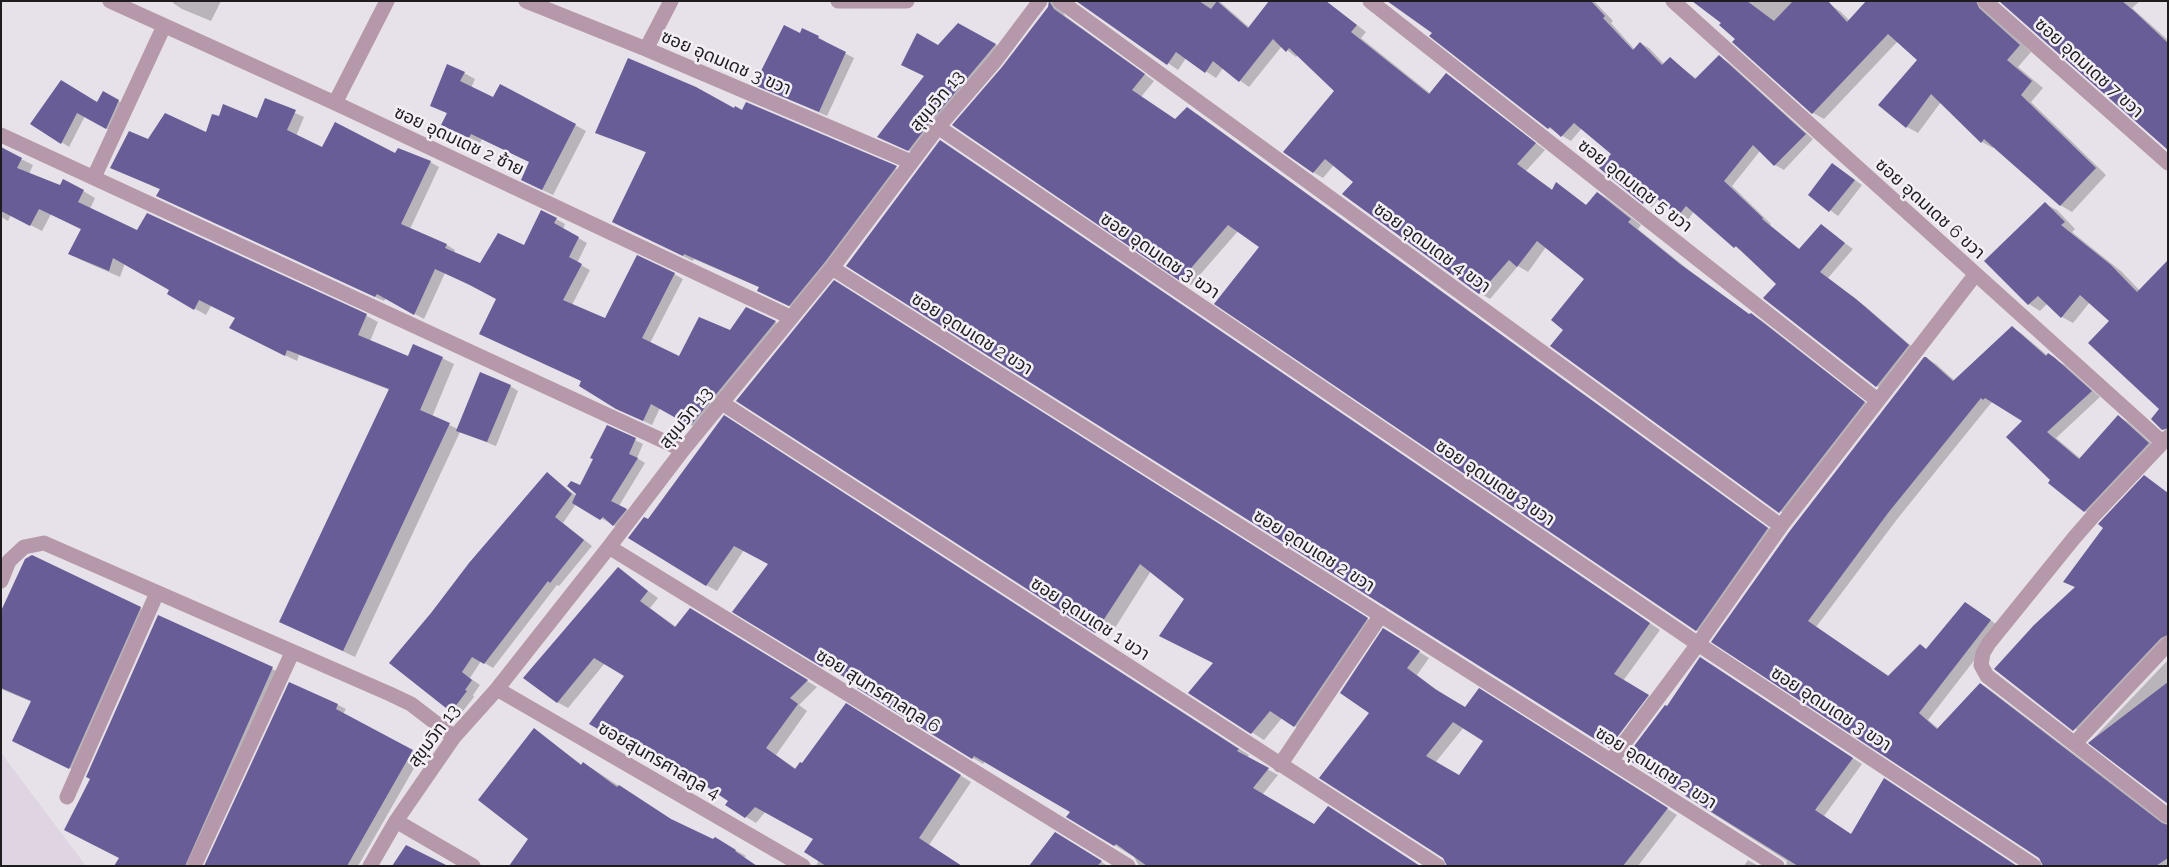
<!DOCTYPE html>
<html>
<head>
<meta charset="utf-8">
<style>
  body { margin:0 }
  #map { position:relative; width:2169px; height:867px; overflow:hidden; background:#e7e1e9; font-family:Raleway,sans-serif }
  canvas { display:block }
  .frame { position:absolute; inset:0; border:2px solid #1e1c1f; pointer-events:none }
</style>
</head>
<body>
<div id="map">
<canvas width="2169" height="867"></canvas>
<div class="frame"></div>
</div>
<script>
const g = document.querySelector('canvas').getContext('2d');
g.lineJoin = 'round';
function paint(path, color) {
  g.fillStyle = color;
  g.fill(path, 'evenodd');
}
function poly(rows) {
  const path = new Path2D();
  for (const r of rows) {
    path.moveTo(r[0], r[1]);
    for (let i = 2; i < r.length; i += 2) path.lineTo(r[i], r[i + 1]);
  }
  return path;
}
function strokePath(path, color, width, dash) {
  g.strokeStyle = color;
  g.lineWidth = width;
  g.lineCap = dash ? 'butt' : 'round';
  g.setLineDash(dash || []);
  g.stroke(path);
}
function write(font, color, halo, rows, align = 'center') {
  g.font = font + ' Raleway,"Noto Sans Thai",sans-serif';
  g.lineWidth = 5;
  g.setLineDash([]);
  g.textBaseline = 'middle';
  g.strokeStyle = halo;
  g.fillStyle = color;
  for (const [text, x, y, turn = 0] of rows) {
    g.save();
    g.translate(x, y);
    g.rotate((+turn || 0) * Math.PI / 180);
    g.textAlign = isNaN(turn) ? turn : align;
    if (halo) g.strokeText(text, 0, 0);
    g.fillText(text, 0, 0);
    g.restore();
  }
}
paint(poly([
  [1,753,86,866,1,866]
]), '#ded4e2');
paint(poly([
  [174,1,221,1,211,21,182,9,173,3],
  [1050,1,1060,5,1065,16,1154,81,1141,97,1176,120,1197,114,1778,535,1707,636,1696,630,1261,247,1238,231,1191,285,1181,279,1003,67,1049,7],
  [1079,1,1219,1,1250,28,1326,1,1366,32,1361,38,1431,94,1447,75,1545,150,1526,171,1553,190,1557,184,1587,206,1598,193,1608,199,1641,225,1638,229,1690,271,1750,315,1761,320,1874,409,1790,518,1552,346,1565,330,1586,278,1546,247,1528,272,1518,266,1490,299,1480,293,1334,165,1323,178,1313,172,1336,91,1298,55,1296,57,1282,46,1249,87,1223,68,1216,78,1186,58,1178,70],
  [1390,1,1594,1,1613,21,1611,23,1635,50,1640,43,1649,48,1664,64,1670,59,1697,79,1719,57,1728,62,1813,139,1784,170,1775,165,1760,151,1732,186,1771,224,1770,225,1800,250,1821,226,1853,249,1828,278,1865,306,1917,351,1885,391,1877,386,1765,298,1778,283,1694,211,1688,220,1659,198,1652,207,1643,203,1613,154,1582,128,1571,141,1549,128,1431,35,1433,32],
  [1694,1,1825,1,1841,12,1850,21,1868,1,1990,1,1987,11,2031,52,2018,67,2043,88,2031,102,2106,175,2072,212,2060,205,1994,147,1993,148,1982,142,1941,102,1918,133,1907,127,1919,60,1898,41,1824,119,1813,113,1722,23],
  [2001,1,2140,1,2132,8,2168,40,2168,150],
  [958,24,1003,49,917,154,879,137,926,77,939,46],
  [801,34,818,37,826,42,825,43,854,58,827,116,763,87],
  [464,73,475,79,471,88,494,99,575,125,586,131,553,195,534,186,530,162,482,139,480,143,442,124,448,114,431,105],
  [104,93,127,106,114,133,85,116,69,147,32,123,98,103],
  [266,100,304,117,296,136,323,148,396,155,430,162,439,167,410,229,447,245,455,250,454,253,481,264,524,246,556,219,565,224,563,229,587,243,577,263,590,270,572,305,606,320,674,274,683,279,650,343,680,358,731,332,747,308,784,327,700,430,660,408,652,425,627,413,582,381,497,299,445,273,424,319,386,298,384,301,167,201,158,196,161,190,111,167,148,141,207,134,258,120],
  [747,103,906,173,799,311,768,296,761,288,694,259,693,261,623,227,647,153,596,132,735,110,742,112],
  [940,141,1660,630,1623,681,1608,747],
  [1,149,33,165,29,174,61,187,83,191,95,198,90,209,138,232,148,214,367,316,378,322,370,341,409,357,442,358,454,364,432,417,458,429,510,386,518,391,496,446,460,432,355,657,281,622,390,390,299,355,297,361,242,334,236,318,211,306,206,315,169,294,171,290,125,263,120,277,81,260,70,254,82,230,51,214,42,231,11,215,8,221,1,217],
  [1841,170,1862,185,1838,216,1810,195],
  [2045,204,2057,210,2075,229,2072,232,2122,272,2140,291,2168,262,2168,431,2163,429,2161,409,2111,321,2090,302,2073,323,2062,317,2048,303,2040,311,2029,304,1986,261],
  [846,289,1378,626,1306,733,1282,718,1264,740,1190,693,1215,663,1186,599,1151,571,1108,639,737,400],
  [2012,328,2021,333,2048,356,2065,365,2100,397,2056,438,2081,459,2119,417,2128,422,2158,449,2094,517,2085,511,2052,480,2023,420,1995,402,1991,403,1898,518,1816,627,1889,676,1927,650,1975,609,2000,627,1928,720,1939,729,1981,684,1990,690,2168,825,2168,866,2045,866,2040,857,1713,641,1926,358,1936,364,1955,381],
  [734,423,1249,755,1247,758,1278,775,1262,795,1314,826,1419,866,1139,866,1134,857,1068,817,1072,811,985,761,983,764,973,758,860,685,835,670,833,672,822,666,769,564,744,550,717,591,706,585,648,521],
  [635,440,643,444,637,458,645,463,619,506,634,514,622,530,576,504,563,523,592,546,559,586,557,585,493,668,481,661,470,678,480,685,473,695,474,697,459,716,391,662,547,473,576,496,580,487],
  [2145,477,2168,493,2168,646,2084,735,1995,668,2076,588,2065,582],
  [618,569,658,598,650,608,676,627,700,616,817,687,799,705,807,711,776,755,796,769,856,711,971,782,929,845,961,866,816,866,819,860,814,839,766,811,756,823,727,805,730,800,676,765,672,770,590,724,626,676,605,663,568,708,557,702],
  [140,608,148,613,78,772,22,745,32,702,1,689,1,615],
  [158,617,281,673,194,866,116,866,120,858,92,779],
  [1394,636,1429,658,1417,675,1445,696,1465,708,1489,696,1677,815,1638,866,1448,866,1370,713],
  [1464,727,1485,741,1459,777,1435,763],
  [2168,660,2168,802,2090,742],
  [1710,664,1862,764,1824,816,1851,835,2016,866,1786,866,1787,861,1626,758,1668,708],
  [290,684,338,705,346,709,343,714,421,756,358,866,206,866],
  [1649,696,1658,702,1620,754,1611,748],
  [535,730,582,765,583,764,593,769,675,823,714,841,715,839,746,856,744,858,530,839],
  [1065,840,1108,866,1031,866],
  [1748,860,1758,866,1744,866]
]), '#0003');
paint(poly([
  [1049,1,1054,9,1145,74,1132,90,1175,119,1187,107,1768,528,1696,631,1214,304,1259,247,1228,225,1180,281,952,125,1002,67,1048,7],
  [1076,1,1199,1,1211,9,1217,1,1248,28,1269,1,1326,1,1357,25,1351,32,1429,94,1446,73,1536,143,1517,164,1552,190,1556,182,1586,205,1597,192,1631,219,1628,222,1680,264,1749,314,1751,313,1865,402,1779,513,1550,346,1563,330,1551,320,1584,279,1537,241,1517,267,1509,260,1479,294,1342,194,1353,182,1325,159,1313,173,1283,152,1334,91,1289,48,1286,52,1273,39,1239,82,1213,61,1205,73,1176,52,1167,65],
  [1387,1,1591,1,1605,16,1603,18,1633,50,1640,42,1662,65,1670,57,1695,79,1719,55,1806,134,1774,166,1753,145,1724,181,1763,218,1762,219,1799,249,1821,224,1845,243,1820,272,1856,299,1909,345,1876,387,1763,298,1776,284,1736,246,1734,248,1686,206,1678,216,1650,193,1643,204,1599,168,1611,154,1574,123,1561,137,1550,127,1548,129,1429,36,1432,33],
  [1692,1,1747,1,1774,21,1793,1,1828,1,1847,22,1866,1,1976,1,1979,8,2020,45,2007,60,2032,81,2021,95,2096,168,2060,206,1984,139,1981,143,1931,94,1906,128,1878,105,1917,60,1888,34,1812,114,1732,42,1735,39,1719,25,1721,23],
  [1999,1,2122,1,2134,11,2168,43,2168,150],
  [958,23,996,44,931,121,908,151,877,137,924,76,901,65,917,33,938,45],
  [784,25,800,33,802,28,819,36,818,38,846,52,819,112,754,85],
  [628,58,696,87,734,108,735,106,742,110,746,102,897,166,825,262,789,306,757,291,759,287,684,254,683,256,612,222,646,152,595,133],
  [447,64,465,72,460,81,493,97,500,84,576,124,542,190,521,180,529,162,471,134,469,138,441,125,447,113,430,106],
  [61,80,97,102,103,91,119,100,106,129,77,113,61,144,30,124],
  [265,98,296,110,287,130,322,147,335,122,395,153,398,148,431,161,401,224,447,244,445,248,480,263,498,233,524,245,541,210,557,218,554,223,579,237,569,257,582,264,563,300,605,318,637,255,675,273,642,338,679,356,699,317,730,330,746,307,776,321,690,426,651,404,643,421,616,409,579,386,581,381,479,334,496,299,470,285,435,269,414,315,377,294,375,297,156,196,160,189,110,168,129,131,148,139,165,113,206,132,212,114,219,116,223,104,257,118],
  [940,140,1650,623,1614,674,1649,695,1609,748,846,266],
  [1,147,22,158,17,168,60,185,63,179,84,190,78,202,137,230,147,213,367,314,358,335,408,356,413,344,443,357,420,410,450,423,343,651,279,622,389,389,287,350,285,356,229,328,235,318,199,300,194,310,167,294,169,290,113,258,109,271,68,254,81,229,39,209,30,226,1,211],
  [1832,163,1855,180,1829,212,1808,195],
  [2045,202,2065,222,2061,225,2111,265,2137,292,2168,260,2168,428,2162,430,2151,419,2159,409,2088,343,2109,321,2080,295,2061,318,2038,296,2028,305,1984,261],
  [834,280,1368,618,1294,727,1270,711,1251,734,1188,693,1213,663,1159,636,1184,599,1140,564,1095,633,736,401],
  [2012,326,2046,356,2048,353,2055,358,2092,391,2047,432,2079,459,2118,415,2149,443,2084,512,2048,483,2050,480,2006,437,2022,421,1985,398,1983,400,1981,398,1888,513,1808,621,1888,676,1920,644,1926,649,1965,602,1991,620,1919,713,1937,729,1980,683,2162,823,2168,825,2168,858,2156,866,2043,866,2039,858,1711,642,1789,532,1924,357,1926,357,1953,381],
  [480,372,511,385,487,442,456,431],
  [724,415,1239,749,1237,751,1269,768,1253,788,1314,824,1328,806,1420,866,1147,866,1116,844,1114,846,1066,817,1070,812,974,756,972,759,857,688,859,686,824,665,822,667,732,612,768,564,734,546,706,586,628,538,644,517,648,519],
  [607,425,636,438,629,454,638,458,611,501,627,509,613,526,603,517,600,520,572,503,576,494,567,486,571,481,580,485,593,459,590,458],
  [547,472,572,494,555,517,584,540,550,583,548,581,484,664,472,657,462,672,472,680,465,690,467,691,451,712,389,663,431,613,469,563],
  [2144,475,2168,493,2168,635,2161,638,2073,731,1994,669,2034,625,2075,587,2063,582,2103,528,2098,524],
  [32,555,141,607,69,769,12,741,31,701,1,688,1,611,25,559],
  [618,567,648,591,640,601,675,627,690,608,808,680,790,698,798,704,766,748,795,769,800,762,802,763,846,703,961,775,919,838,962,866,826,866,804,852,813,839,755,807,745,818,725,805,728,801,666,759,661,765,589,724,624,676,594,658,557,703,523,678],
  [158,615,273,667,185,866,114,866,119,858,64,830,90,779,86,777],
  [1383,628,1420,651,1407,668,1435,689,1465,707,1479,688,1668,808,1623,866,1447,866,1443,858,1319,778,1369,713,1340,693],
  [1453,722,1483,741,1459,775,1426,756],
  [1700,657,1853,758,1815,810,1851,834,1884,778,2017,866,1798,866,1625,758,1665,705,1667,706],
  [289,682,338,704,336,709,413,750,347,866,204,866],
  [2168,682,2168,804,2088,743],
  [534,728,581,765,583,762,617,787,619,785,671,819,713,839,715,837,736,850,735,851,757,866,509,866,528,839,478,800],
  [1055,832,1102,861,1097,866,1029,866],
  [406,845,448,866,392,866]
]), '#695d97');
strokePath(poly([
  [110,1,335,103,790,317],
  [526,1,646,49,911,162],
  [838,1,907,1],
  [1060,1,1781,526],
  [1370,1,1877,400],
  [1673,1,2162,442],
  [1985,1,2168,163],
  [646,49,671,1],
  [335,103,387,1],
  [938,127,1698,644,2034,866],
  [1,135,683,450],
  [94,177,164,26],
  [832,268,1777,866],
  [722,403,1438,866],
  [2168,437,2094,515,2074,538,1989,643,1983,653,1981,665,1987,676,2168,816],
  [609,547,1128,866],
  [1,581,9,561,24,547,44,543,390,694,411,704,454,737],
  [497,689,803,866],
  [2075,743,2168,644],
  [1611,761,1698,644,1781,526,1975,275],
  [1280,765,1381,615],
  [67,797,157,593],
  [396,821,473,866],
  [194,866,292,653],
  [370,866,396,821,454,737,497,689,609,547,683,450,832,268,938,127,995,61,1040,1]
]), '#b598a9', 15);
write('18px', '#1e1c1f', '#f4eff6', [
  ["ซอย อุดมเดช 3 ขวา",726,63,23],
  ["ซอย อุดมเดช 7 ขวา",2089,68,42],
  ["สุขุมวิท 13",937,101,-50],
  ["ซอย อุดมเดช 2 ซ้าย",459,141,25],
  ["ซอย อุดมเดช 5 ขวา",1635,186,38],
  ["ซอย อุดมเดช 6 ขวา",1930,209,42],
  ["ซอย อุดมเดช 4 ขวา",1432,248,36],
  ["ซอย อุดมเดช 3 ขวา",1160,256,34],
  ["ซอย อุดมเดช 2 ขวา",972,334,32],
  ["สุขุมวิท 13",686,418,-51],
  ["ซอย อุดมเดช 3 ขวา",1495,483,34],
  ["ซอย อุดมเดช 2 ขวา",1314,551,32],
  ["ซอย อุดมเดช 1 ขวา",1090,619,33],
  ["ซอย สุนทรศาลทูล 6",878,691,32],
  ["ซอย อุดมเดช 3 ขวา",1831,709,33],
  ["สุขุมวิท 13",434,736,-53],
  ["ซอยสุนทรศาลทูล 4",659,761,30],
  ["ซอย อุดมเดช 2 ขวา",1656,768,32]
]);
</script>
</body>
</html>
